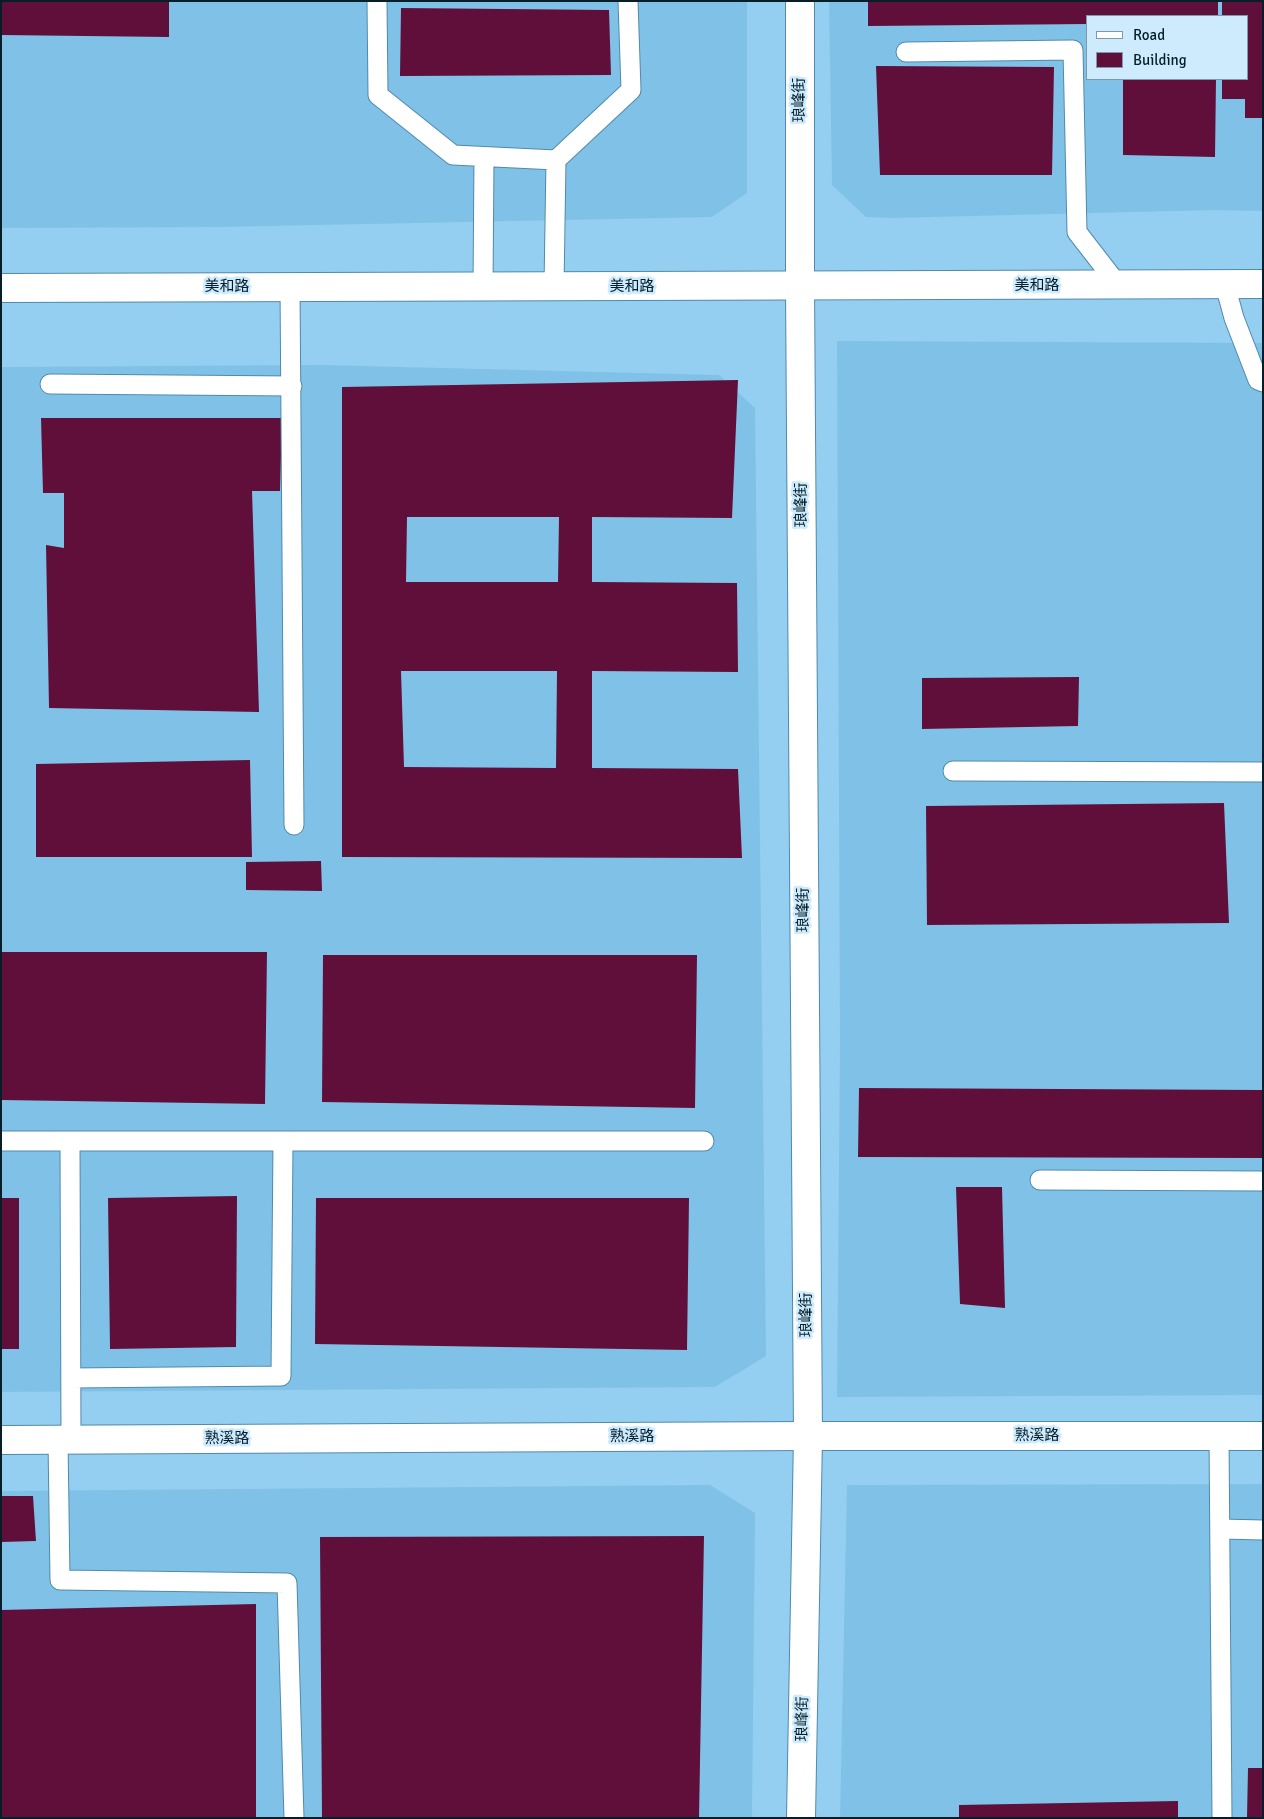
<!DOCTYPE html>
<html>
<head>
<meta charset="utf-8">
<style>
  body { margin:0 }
  #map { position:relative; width:1264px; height:1819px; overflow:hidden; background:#94cff1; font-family:Signika,sans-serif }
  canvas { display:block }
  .frame { position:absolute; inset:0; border:2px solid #051e2a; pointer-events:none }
  .legend { position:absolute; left:1086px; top:15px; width:162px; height:65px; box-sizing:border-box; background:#ceebfd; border:1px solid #7e99a9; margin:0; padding:6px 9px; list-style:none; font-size:15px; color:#051e2a }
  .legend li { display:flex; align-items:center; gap:10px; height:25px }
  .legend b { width:25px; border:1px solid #7e99a9 }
</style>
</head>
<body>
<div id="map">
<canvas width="1264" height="1819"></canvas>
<div class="frame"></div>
<ul class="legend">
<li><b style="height:6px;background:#fff"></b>Road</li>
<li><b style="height:14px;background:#5f0f39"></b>Building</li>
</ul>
</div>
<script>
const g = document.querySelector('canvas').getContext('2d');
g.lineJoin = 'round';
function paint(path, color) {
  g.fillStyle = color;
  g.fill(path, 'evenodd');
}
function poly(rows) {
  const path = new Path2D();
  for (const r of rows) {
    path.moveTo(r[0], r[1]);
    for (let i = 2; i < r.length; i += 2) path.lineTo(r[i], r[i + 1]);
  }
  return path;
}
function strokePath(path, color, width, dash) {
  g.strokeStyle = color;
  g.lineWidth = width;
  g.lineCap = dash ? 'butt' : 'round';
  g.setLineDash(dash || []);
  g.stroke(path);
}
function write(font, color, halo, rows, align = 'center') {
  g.font = font + ' Signika,"Noto Sans SC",sans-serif';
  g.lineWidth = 5;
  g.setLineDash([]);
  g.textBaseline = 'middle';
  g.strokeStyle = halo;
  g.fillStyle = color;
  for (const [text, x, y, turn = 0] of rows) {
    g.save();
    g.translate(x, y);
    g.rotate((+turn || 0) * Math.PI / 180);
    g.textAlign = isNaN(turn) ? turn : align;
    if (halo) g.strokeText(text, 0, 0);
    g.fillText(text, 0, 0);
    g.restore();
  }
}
paint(poly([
  [1,1,747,1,747,193,712,217,218,227,1,228],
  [829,1,1263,1,1263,211,1213,210,894,218,866,217,832,185],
  [1088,16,1248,16,1248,79,1088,79],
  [837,341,1263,343,1263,1395,837,1397,840,1043],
  [324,365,719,375,755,408,766,1356,715,1387,1,1392,1,367],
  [1263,1484,1263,1818,840,1818,847,1485],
  [710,1485,755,1513,752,1818,1,1818,1,1491]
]), '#80c2e7');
paint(poly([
  [1,1,169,1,169,37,1,35],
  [868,1,1218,1,1218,16,1088,16,1088,24,868,26],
  [1222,1,1263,1,1263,118,1245,118,1245,99,1222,99,1222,79,1248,79,1248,16,1222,16],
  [401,8,609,10,611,75,400,76],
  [876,66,1054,67,1052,175,880,175],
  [1123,79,1216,79,1215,157,1123,155],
  [738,380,732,518,592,517,592,582,737,583,738,672,592,671,592,768,738,769,742,858,342,857,342,387],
  [407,517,559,517,558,582,406,582],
  [401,671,557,671,556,768,404,767],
  [41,418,282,418,280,491,252,491,259,712,49,708,46,545,64,548,64,493,43,493],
  [1079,677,1078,726,922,729,922,678],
  [250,760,252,857,36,857,36,764],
  [1224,803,1229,923,927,925,926,806],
  [321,861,322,891,246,890,246,862],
  [1,952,267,952,265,1104,1,1100],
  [323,955,697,955,695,1108,322,1102],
  [859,1088,1263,1090,1263,1158,858,1157],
  [956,1187,1002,1187,1005,1308,960,1304],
  [237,1196,236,1347,110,1349,108,1198],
  [1,1198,19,1198,19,1349,1,1349],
  [316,1198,689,1198,687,1350,315,1344],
  [1,1496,33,1496,36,1541,1,1542],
  [704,1536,699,1818,322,1818,320,1537],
  [256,1604,256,1818,1,1818,1,1610],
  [1248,1768,1263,1768,1263,1818,1247,1818],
  [1178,1801,1178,1818,959,1818,959,1805]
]), '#5f0f39');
const lane = poly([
  [377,1,378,95,453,155,556,160],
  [906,52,1073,50,1077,232,1118,285],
  [1225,285,1234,318,1258,380,1263,382],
  [290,287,294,825],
  [483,287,484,157],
  [554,287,556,160,631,90,628,1],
  [50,384,292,386],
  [953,771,1263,772],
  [1,1141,704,1141],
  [70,1141,71,1440],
  [1040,1180,1263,1181],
  [71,1378,281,1376,283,1141],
  [1219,1436,1222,1818],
  [58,1440,60,1580,287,1583,294,1818],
  [1220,1529,1263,1530]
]);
const street = poly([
  [800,1,800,287,808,1436,801,1818]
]);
const secondary = poly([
  [1,288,1263,284],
  [1,1440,808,1436,1263,1436]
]);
strokePath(lane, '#508aaa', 21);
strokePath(street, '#508aaa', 30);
strokePath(secondary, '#508aaa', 30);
strokePath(lane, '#fff', 19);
strokePath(street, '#fff', 28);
strokePath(secondary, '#fff', 28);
write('15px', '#051e2a', '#ceebfd', [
  ["琅峰街",800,100,-90],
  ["美和路",1037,286],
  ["美和路",227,287],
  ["美和路",632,287],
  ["琅峰街",802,505,-90],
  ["琅峰街",804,910,-90],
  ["琅峰街",807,1315,-90],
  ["熟溪路",1037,1436],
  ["熟溪路",632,1437],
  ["熟溪路",227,1439],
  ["琅峰街",803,1719,-89]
]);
</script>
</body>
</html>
